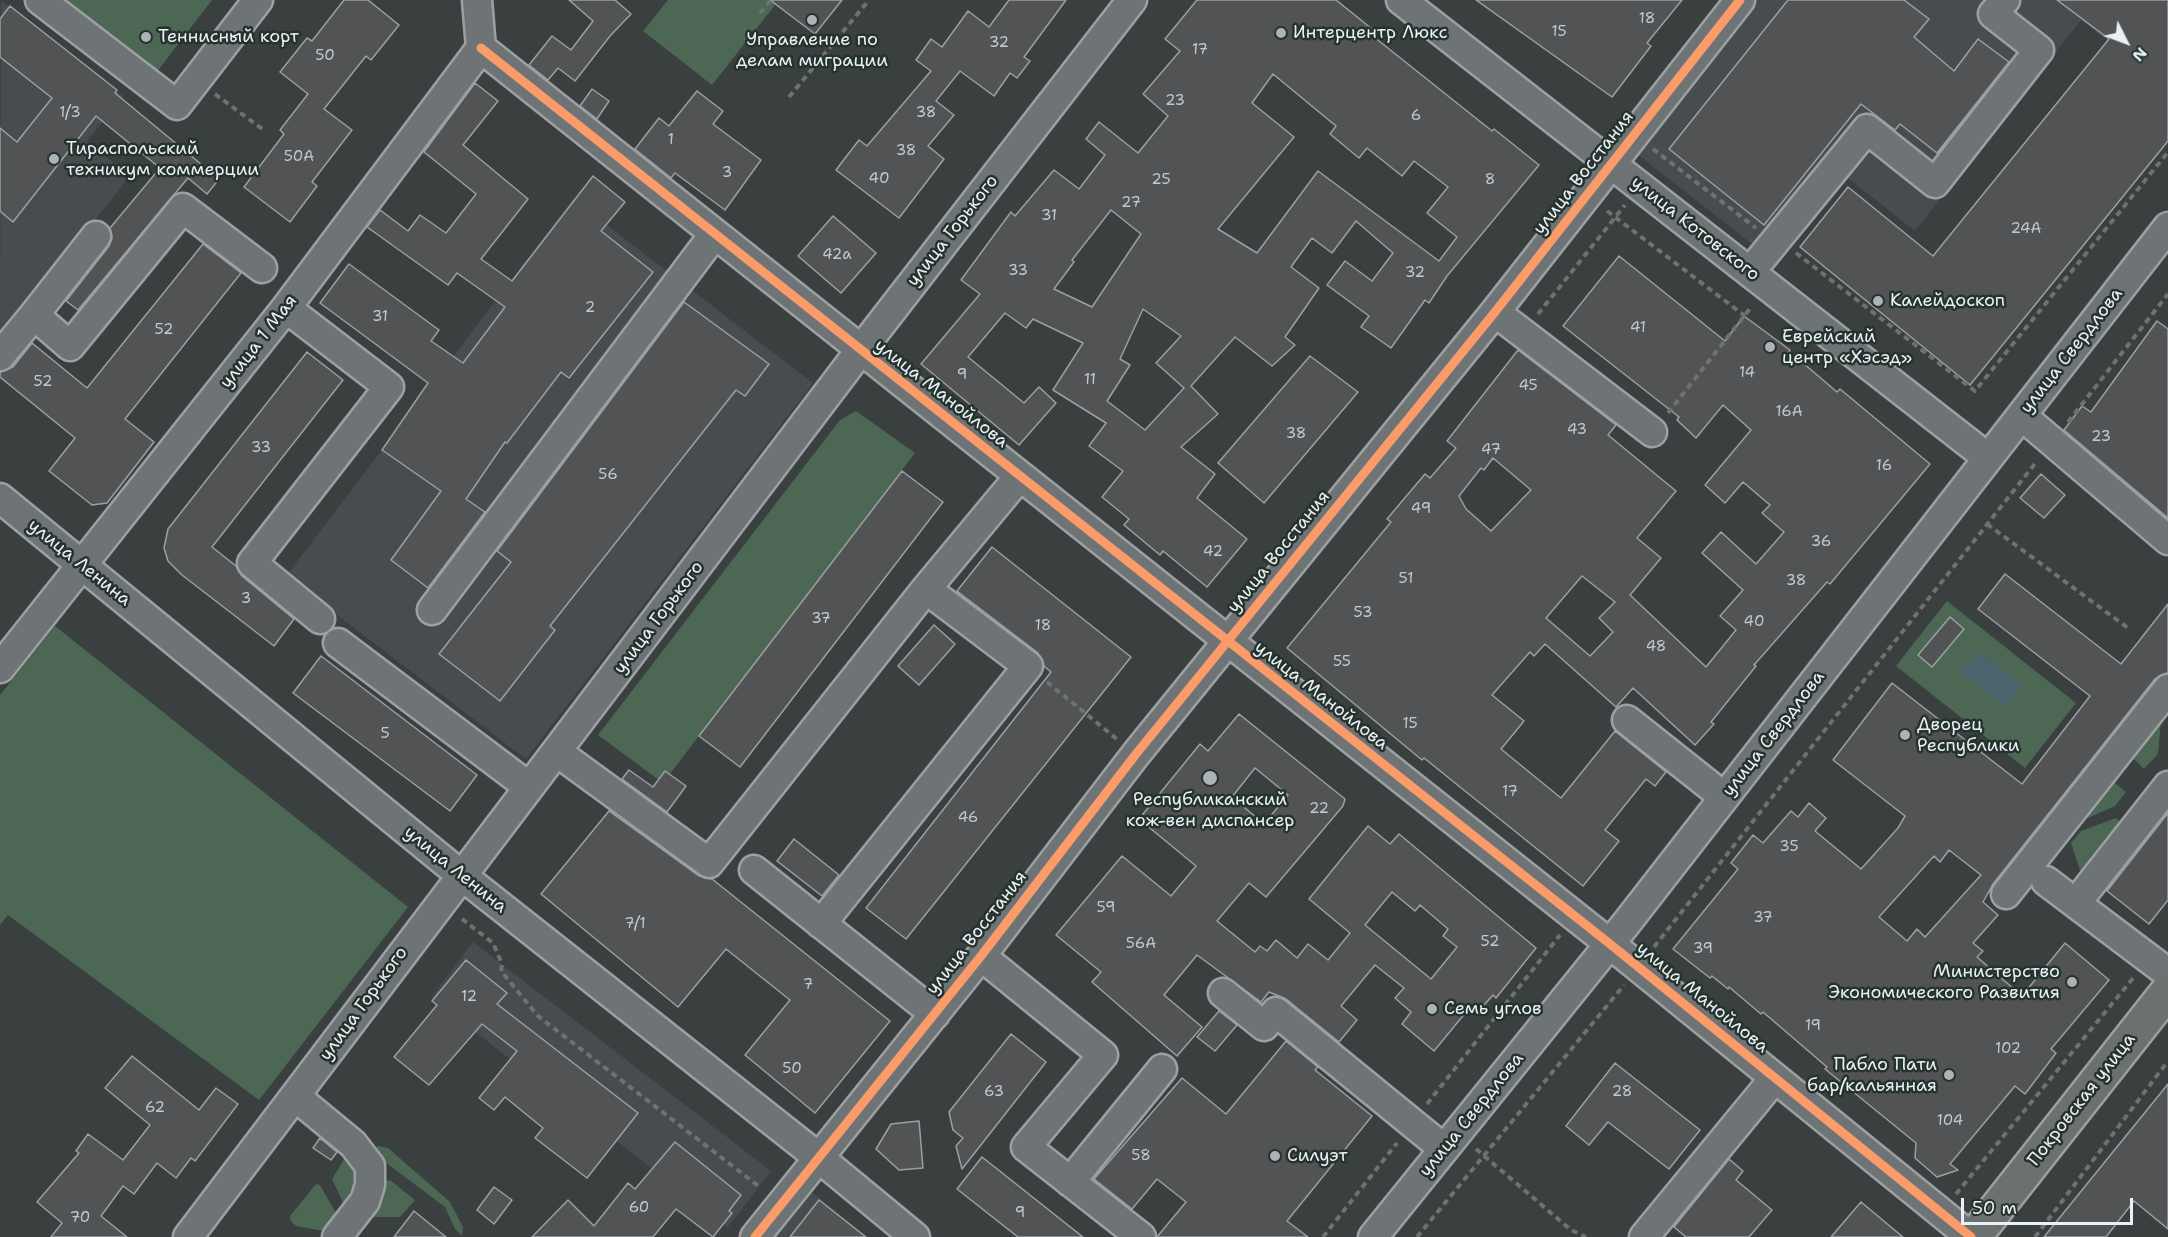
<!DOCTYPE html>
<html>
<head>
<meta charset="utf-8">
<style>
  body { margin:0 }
  #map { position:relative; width:2168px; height:1237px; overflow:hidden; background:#3a3f3f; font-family:"Shantell Sans",sans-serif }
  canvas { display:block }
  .north { position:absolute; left:2096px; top:12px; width:60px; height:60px; -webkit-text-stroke:4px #26332d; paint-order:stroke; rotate:132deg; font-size:16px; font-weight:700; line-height:24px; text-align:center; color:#e8f1f8 }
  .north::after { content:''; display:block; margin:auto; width:21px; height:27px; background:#e8f1f8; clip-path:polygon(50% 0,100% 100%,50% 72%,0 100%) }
  .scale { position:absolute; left:1961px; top:1198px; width:172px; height:27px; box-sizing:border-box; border:3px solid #e8f1f8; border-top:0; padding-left:8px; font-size:18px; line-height:21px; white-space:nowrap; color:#e8f1f8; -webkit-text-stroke:4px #26332d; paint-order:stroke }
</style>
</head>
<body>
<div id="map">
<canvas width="2168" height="1237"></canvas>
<div class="north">N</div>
<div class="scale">50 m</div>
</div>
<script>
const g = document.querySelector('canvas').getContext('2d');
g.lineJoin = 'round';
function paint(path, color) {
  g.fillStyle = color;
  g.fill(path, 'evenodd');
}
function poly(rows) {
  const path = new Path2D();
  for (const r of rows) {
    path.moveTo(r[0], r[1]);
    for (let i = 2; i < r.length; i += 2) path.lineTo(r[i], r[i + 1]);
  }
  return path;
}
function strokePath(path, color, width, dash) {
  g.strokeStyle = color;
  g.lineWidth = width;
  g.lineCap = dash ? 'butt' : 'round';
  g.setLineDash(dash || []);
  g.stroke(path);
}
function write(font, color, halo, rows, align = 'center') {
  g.font = font + ' "Shantell Sans",sans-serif';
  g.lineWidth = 5;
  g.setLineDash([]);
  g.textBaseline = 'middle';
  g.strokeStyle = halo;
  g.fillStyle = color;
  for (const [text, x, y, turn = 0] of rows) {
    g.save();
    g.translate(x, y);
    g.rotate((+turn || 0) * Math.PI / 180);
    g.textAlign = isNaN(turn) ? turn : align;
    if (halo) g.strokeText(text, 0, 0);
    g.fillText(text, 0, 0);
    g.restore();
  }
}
paint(poly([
  [1,0,123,96,87,141,130,176,0,340],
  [1750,0,2168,0,2130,58,2081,20,1915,231,1835,168,1766,255,1632,150],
  [573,199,813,383,526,759,286,576],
  [473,942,771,1171,728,1227,431,998],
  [812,1192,867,1237,776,1237]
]), '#474c4e');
paint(poly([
  [60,0,212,0,156,73],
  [668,0,779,0,712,85,643,31],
  [856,411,915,453,663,783,598,735,840,420],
  [1947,601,2076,703,2025,768,1896,666],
  [55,626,408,907,259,1100,8,915,0,925,0,695],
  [2161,722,2158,754,2144,769,2132,757],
  [2114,782,2126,792,2115,806,2081,821],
  [2116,818,2122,823,2081,873,2071,843,2081,831],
  [378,1146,388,1148,450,1202,463,1227,462,1236,455,1229,445,1207,385,1162,373,1151],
  [348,1153,360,1182,345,1207,332,1179],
  [390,1180,415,1200,400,1217,375,1217,362,1222,356,1217,385,1181],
  [316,1184,320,1185,340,1220,329,1232,296,1226,291,1221,290,1216]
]), '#4c6855');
paint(poly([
  [1978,651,2022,686,2006,707,1961,672]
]), '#4b636d');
const building = poly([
  [344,0,368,0,399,25,371,60,366,56,324,109,352,130,312,182,317,186,290,222,244,187,284,134,280,130,308,94,280,72,307,38,312,41,344,0],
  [569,0,615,0,631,14,610,36,575,81,558,68,548,80,529,65,552,36,571,50,593,21,569,0],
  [770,0,842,0,815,34,770,0],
  [1009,0,1066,0,1024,57,1030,61,1017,78,1010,73,994,96,960,71,936,101,954,115,928,146,944,159,899,218,836,170,859,140,867,146,931,71,916,60,931,39,942,47,968,11,989,27,1009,0],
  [1197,0,1336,0,1377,33,1374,37,1492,131,1494,129,1539,165,1447,276,1429,303,1425,300,1391,348,1361,327,1369,316,1327,285,1345,261,1372,281,1393,253,1356,221,1332,253,1312,238,1291,267,1319,288,1285,337,1295,345,1272,366,1235,337,1191,386,1218,414,1181,447,1215,474,1197,498,1247,539,1207,587,1163,551,1160,555,1124,525,1129,519,1102,497,1123,471,1089,446,1106,423,1053,390,1083,343,1033,319,1026,328,1005,313,968,357,1024,403,1039,387,1056,403,1019,445,921,364,980,294,961,280,1011,212,1015,216,1054,170,1079,189,1105,155,1086,139,1099,122,1138,153,1168,116,1143,94,1180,51,1165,39,1197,0],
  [1273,74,1336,126,1330,134,1359,158,1367,148,1402,176,1414,161,1448,187,1427,213,1457,237,1439,261,1318,171,1257,253,1218,229,1294,137,1252,103,1273,74],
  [1111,210,1141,234,1092,307,1054,289,1074,262,1072,260,1111,210],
  [1143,309,1181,336,1156,363,1184,388,1145,430,1107,401,1130,365,1120,359,1143,309],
  [1476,0,1682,0,1647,43,1651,46,1612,97,1476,0],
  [1788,0,1904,0,1929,19,1914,37,1954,71,1978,39,2009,62,1937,153,1900,124,1895,130,1861,104,1764,225,1669,149,1788,0],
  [2057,0,2168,0,2168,141,1970,385,1800,247,1848,187,1933,256,2109,39,2057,0],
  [10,6,117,90,115,93,219,179,207,194,188,178,78,310,66,301,109,246,112,238,110,228,160,168,96,116,13,222,0,211,0,128,17,142,52,98,0,57,0,19,10,6],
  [475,83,498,101,463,145,528,199,481,259,512,281,593,176,625,202,601,231,653,272,569,378,561,372,507,443,505,442,466,499,485,512,428,588,391,560,441,491,382,450,428,383,320,303,349,264,439,330,431,341,463,363,505,307,457,273,448,285,367,227,380,210,408,231,420,215,446,233,476,194,424,152,475,83],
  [592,89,609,101,597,119,580,106,592,89],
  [697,91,723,111,713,124,761,160,725,210,675,173,671,178,635,149,659,118,669,126,697,91],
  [833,216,876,253,841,293,798,256,833,216],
  [203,244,241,273,125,419,154,442,107,503,92,505,49,471,75,438,0,377,0,372,13,367,32,343,87,388,203,244],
  [1619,256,1725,341,1744,316,1790,350,1789,351,1837,392,1840,389,1930,464,1830,584,1827,582,1754,665,1756,666,1711,722,1714,724,1695,745,1633,688,1616,707,1545,644,1534,656,1530,652,1492,695,1524,721,1501,749,1561,798,1615,731,1666,772,1655,786,1646,779,1605,830,1619,841,1583,886,1424,758,1422,760,1287,648,1391,522,1387,519,1425,474,1430,478,1456,448,1447,441,1518,350,1616,425,1608,435,1676,491,1637,538,1661,558,1630,595,1706,667,1736,630,1720,616,1743,590,1702,553,1721,532,1756,564,1784,532,1762,513,1770,505,1743,482,1725,503,1705,485,1751,430,1723,405,1696,438,1677,420,1679,417,1563,326,1619,256],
  [1493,458,1531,490,1491,531,1466,509,1459,496,1481,468,1484,470,1493,458],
  [1582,576,1615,602,1599,618,1613,632,1590,656,1546,618,1582,576],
  [684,302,769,364,745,396,736,390,550,626,555,630,500,701,439,654,511,562,497,551,684,302],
  [2157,321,2168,329,2168,518,2064,430,2082,406,2091,412,2157,321],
  [307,352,343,380,212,547,236,566,242,576,294,619,274,646,182,575,168,561,164,548,168,529,307,352],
  [1310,356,1358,392,1264,503,1218,463,1310,356],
  [902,471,943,502,740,767,699,736,902,471],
  [2041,474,2065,495,2044,518,2020,498,2041,474],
  [992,547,1131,657,906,939,866,908,1051,672,1044,666,1038,653,957,591,992,547],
  [2005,574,2121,664,2168,604,2168,673,2155,679,1993,884,1983,902,1998,915,1973,943,1983,951,1977,957,2022,996,2065,943,2109,980,2051,1049,2056,1053,2025,1094,2015,1086,1950,1164,1958,1170,1937,1177,1915,1158,1916,1143,1825,1069,1827,1067,1763,1012,1761,1014,1729,987,1728,989,1712,976,1710,978,1673,949,1738,869,1731,863,1753,835,1763,843,1791,811,1798,817,1809,803,1826,818,1815,831,1861,869,1898,828,1905,816,1833,760,1892,683,2022,784,2090,696,1978,609,2005,574],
  [1949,850,1981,875,1925,937,1917,929,1907,941,1879,917,1934,856,1940,862,1949,850],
  [1950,617,1964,629,1932,667,1918,655,1950,617],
  [934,625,955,644,919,685,898,666,934,625],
  [321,656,477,775,450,811,293,693,321,656],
  [1239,714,1345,799,1343,806,1266,897,1249,883,1217,921,1255,952,1260,946,1267,951,1276,940,1297,958,1308,944,1328,960,1350,933,1309,899,1368,826,1390,844,1399,834,1536,948,1496,998,1493,995,1478,1012,1471,1006,1434,1051,1402,1024,1411,1012,1395,998,1404,988,1375,965,1341,1006,1357,1020,1339,1042,1286,999,1269,992,1261,1002,1197,955,1164,995,1202,1027,1177,1056,1092,982,1101,972,1056,935,1122,856,1171,896,1196,866,1139,819,1200,744,1208,751,1239,714],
  [1255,768,1288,795,1264,824,1232,797,1255,768],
  [1392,892,1415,911,1420,905,1448,929,1443,936,1457,947,1431,979,1365,925,1392,892],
  [629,770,653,787,665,771,686,786,667,812,622,779,629,770],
  [609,811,699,876,712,879,890,1021,815,1113,745,1055,790,1000,726,949,678,1007,541,894,609,811],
  [2168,813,2168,900,2149,924,2107,891,2168,813],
  [794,839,839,875,822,896,777,861,794,839],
  [466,960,507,993,497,1004,638,1113,587,1178,535,1138,543,1128,505,1097,494,1110,479,1098,517,1051,482,1024,429,1085,394,1057,437,1005,432,1001,466,960],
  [1219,1011,1237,1025,1215,1051,1197,1037,1219,1011],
  [1011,1034,1046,1062,962,1169,956,1146,963,1138,953,1130,949,1112,1011,1034],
  [1286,1041,1318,1067,1315,1070,1372,1116,1287,1221,1308,1237,1157,1237,1186,1202,1157,1179,1132,1209,1094,1179,1182,1078,1226,1114,1286,1041],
  [132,1056,199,1110,216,1088,238,1104,195,1161,191,1158,176,1178,157,1163,134,1194,123,1186,101,1216,127,1237,51,1237,62,1223,37,1202,79,1153,76,1151,88,1134,123,1160,150,1125,105,1088,132,1056],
  [1615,1063,1700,1130,1669,1169,1608,1122,1589,1145,1566,1126,1615,1063],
  [2168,1084,2168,1229,2134,1201,2106,1237,2044,1237,2168,1084],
  [919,1121,923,1168,899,1170,876,1149,891,1124,919,1121],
  [320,1138,337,1152,331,1160,313,1148,320,1138],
  [675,1142,741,1195,729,1211,732,1213,713,1237,676,1209,653,1237,532,1237,568,1200,594,1226,628,1183,635,1189,675,1142],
  [982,1157,1083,1237,1018,1237,957,1189,982,1157],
  [1729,1159,1743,1171,1736,1180,1772,1210,1749,1237,1686,1237,1674,1227,1729,1159],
  [494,1187,512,1200,494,1224,477,1210,494,1187],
  [819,1200,866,1237,790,1237,819,1200],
  [1861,1202,1903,1237,1831,1237,1861,1202],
  [414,1211,446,1237,394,1237,414,1211]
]);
paint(building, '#525355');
strokePath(building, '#9ca0a2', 1.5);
const minor = poly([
  [40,0,177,105,258,0],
  [1401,0,1988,458],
  [481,48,1610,944,1971,1237],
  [1750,272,1867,129,1935,183,2039,50,1993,14,2005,0],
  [286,308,389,387,252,563,320,619],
  [1495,312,1652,432],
  [34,315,96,236],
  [0,356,34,315,70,346,183,208,262,268],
  [2022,416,2168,540],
  [0,498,461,875,818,1157,915,1237],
  [432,610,713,236],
  [338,643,529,787],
  [0,668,286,308,481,48,477,0],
  [1627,720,1724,797],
  [557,752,709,863,926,589,1019,477],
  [754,870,935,1014],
  [2046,881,2168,973],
  [2006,894,2168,689],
  [2076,903,2168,786],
  [821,924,1028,666,926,589],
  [981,956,1103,1055,1026,1147,1141,1237],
  [1223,993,1264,1026,1276,1012,1444,1149],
  [296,1097,353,1144,370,1166,370,1185,365,1201,337,1237],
  [1070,1182,1162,1069],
  [188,1237,860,351,1132,0],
  [755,1237,981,956,1136,754,1495,312,1740,0],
  [1373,1237,1625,925,2168,227],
  [1644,1237,1774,1079]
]);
const major = poly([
  [1974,1237,2168,991]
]);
strokePath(minor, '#9ca0a2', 33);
strokePath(major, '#9ca0a2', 38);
strokePath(poly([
  [760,13,771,0],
  [215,94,265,131],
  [789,97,869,0],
  [1653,149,1756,228],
  [1607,211,1745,316],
  [1796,253,1975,391,2168,152],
  [1538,314,1625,205],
  [1668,413,1752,306],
  [2068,422,2168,294],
  [1987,524,2128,628],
  [1047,682,1118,740],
  [462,919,493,943,502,964,501,971,538,1016,761,1188],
  [1654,947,2037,461],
  [1427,1104,1560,935],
  [1476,1149,1571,1230,1586,1237],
  [1956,1194,2134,977],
  [1323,1237,1397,1143],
  [1417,1237,1624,985],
  [2035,1237,2168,1061]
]), '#6f7272', 4, [6, 4.5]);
strokePath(minor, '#6e7476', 28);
strokePath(major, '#6c706f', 33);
strokePath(poly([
  [481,48,1610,944,1971,1237],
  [755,1237,981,956,1136,754,1495,312,1740,0]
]), '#fa9b69', 9);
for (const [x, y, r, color] of [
  [812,20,6,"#abb3b7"],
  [1281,33,6,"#abb3b7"],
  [146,37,6,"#abb3b7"],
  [54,159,6,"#abb3b7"],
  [1878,301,6,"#abb3b7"],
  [1770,347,6,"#abb3b7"],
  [1905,735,6,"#abb3b7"],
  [1210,778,8,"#abb3b7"],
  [2072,982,6,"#abb3b7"],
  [1432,1009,6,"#abb3b7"],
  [1949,1075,6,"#abb3b7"],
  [1275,1156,6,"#abb3b7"]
]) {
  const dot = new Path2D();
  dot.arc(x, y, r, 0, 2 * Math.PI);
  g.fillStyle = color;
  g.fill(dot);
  strokePath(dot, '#26332d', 2);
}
write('15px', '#c2cacf', null, [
  ["18",1647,19],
  ["15",1559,32],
  ["32",999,43],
  ["17",1200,50],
  ["50",325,56],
  ["23",1175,101],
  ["1/3",70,113],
  ["38",926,113],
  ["6",1416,116],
  ["1",671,140],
  ["38",906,151],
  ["50А",299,157],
  ["3",727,173],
  ["40",879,179],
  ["25",1161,180],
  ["8",1490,180],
  ["27",1131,203],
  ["31",1049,216],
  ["24А",2026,229],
  ["42а",837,255],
  ["33",1018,271],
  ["32",1415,273],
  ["2",590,308],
  ["31",380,317],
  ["41",1638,328],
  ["52",164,330],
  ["14",1747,373],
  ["9",962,375],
  ["11",1090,380],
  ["52",43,382],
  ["45",1528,386],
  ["16А",1789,412],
  ["43",1577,430],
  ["38",1296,434],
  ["23",2101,437],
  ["33",261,448],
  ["47",1491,450],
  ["16",1884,466],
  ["56",608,475],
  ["49",1421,509],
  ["36",1821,542],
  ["42",1213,552],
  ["51",1406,579],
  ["38",1796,581],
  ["3",246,599],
  ["53",1363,613],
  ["37",821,619],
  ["40",1754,622],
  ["18",1043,626],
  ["48",1656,647],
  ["55",1342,662],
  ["15",1410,724],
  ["5",385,734],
  ["17",1510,792],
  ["22",1319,809],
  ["46",968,818],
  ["35",1789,847],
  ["59",1106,908],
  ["37",1763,918],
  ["7/1",635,924],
  ["52",1490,942],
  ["56А",1141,944],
  ["39",1703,949],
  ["7",808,985],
  ["12",469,997],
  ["19",1813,1026],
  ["102",2008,1049],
  ["50",792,1069],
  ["63",994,1092],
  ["28",1622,1092],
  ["62",155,1108],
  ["104",1950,1121],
  ["58",1141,1156],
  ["60",639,1208],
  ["9",1020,1213],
  ["70",80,1218]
]);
write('18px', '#e8f1f8', '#26332d', [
  ["Интерцентр Люкс",1293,33],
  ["Теннисный корт",158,37],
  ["Управление по",812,40,"center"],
  ["делам миграции",812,61,"center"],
  ["Тираспольский",66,149],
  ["техникум коммерции",66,170],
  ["Калейдоскоп",1890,301],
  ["Еврейский",1782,337],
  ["центр «Хэсэд»",1782,358],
  ["Дворец",1917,725],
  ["Республики",1917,746],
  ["Республиканский",1210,800,"center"],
  ["кож-вен диспансер",1210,821,"center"],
  ["Министерство",2060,972,"right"],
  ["Экономического Развития",2060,993,"right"],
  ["Семь углов",1444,1009],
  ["Пабло Пати",1937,1065,"right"],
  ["бар/кальянная",1937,1086,"right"],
  ["Силуэт",1287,1156]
], 'left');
write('18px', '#e8f1f8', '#26332d', [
  ["улица Восстания",1584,173,-52],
  ["улица Котовского",1695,229,38],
  ["улица Горького",953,231,-52],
  ["улица 1 Мая",259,342,-52],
  ["улица Свердлова",2072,351,-52],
  ["улица Манойлова",941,394,38],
  ["улица Восстания",1279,552,-51],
  ["улица Ленина",79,563,39],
  ["улица Горького",659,618,-53],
  ["улица Манойлова",1321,696,38],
  ["улица Свердлова",1774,734,-52],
  ["улица Ленина",455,870,39],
  ["улица Восстания",977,933,-52],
  ["улица Манойлова",1702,998,39],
  ["улица Горького",364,1004,-54],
  ["Покровская улица",2082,1100,-52],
  ["улица Свердлова",1472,1115,-51]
]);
</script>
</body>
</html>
